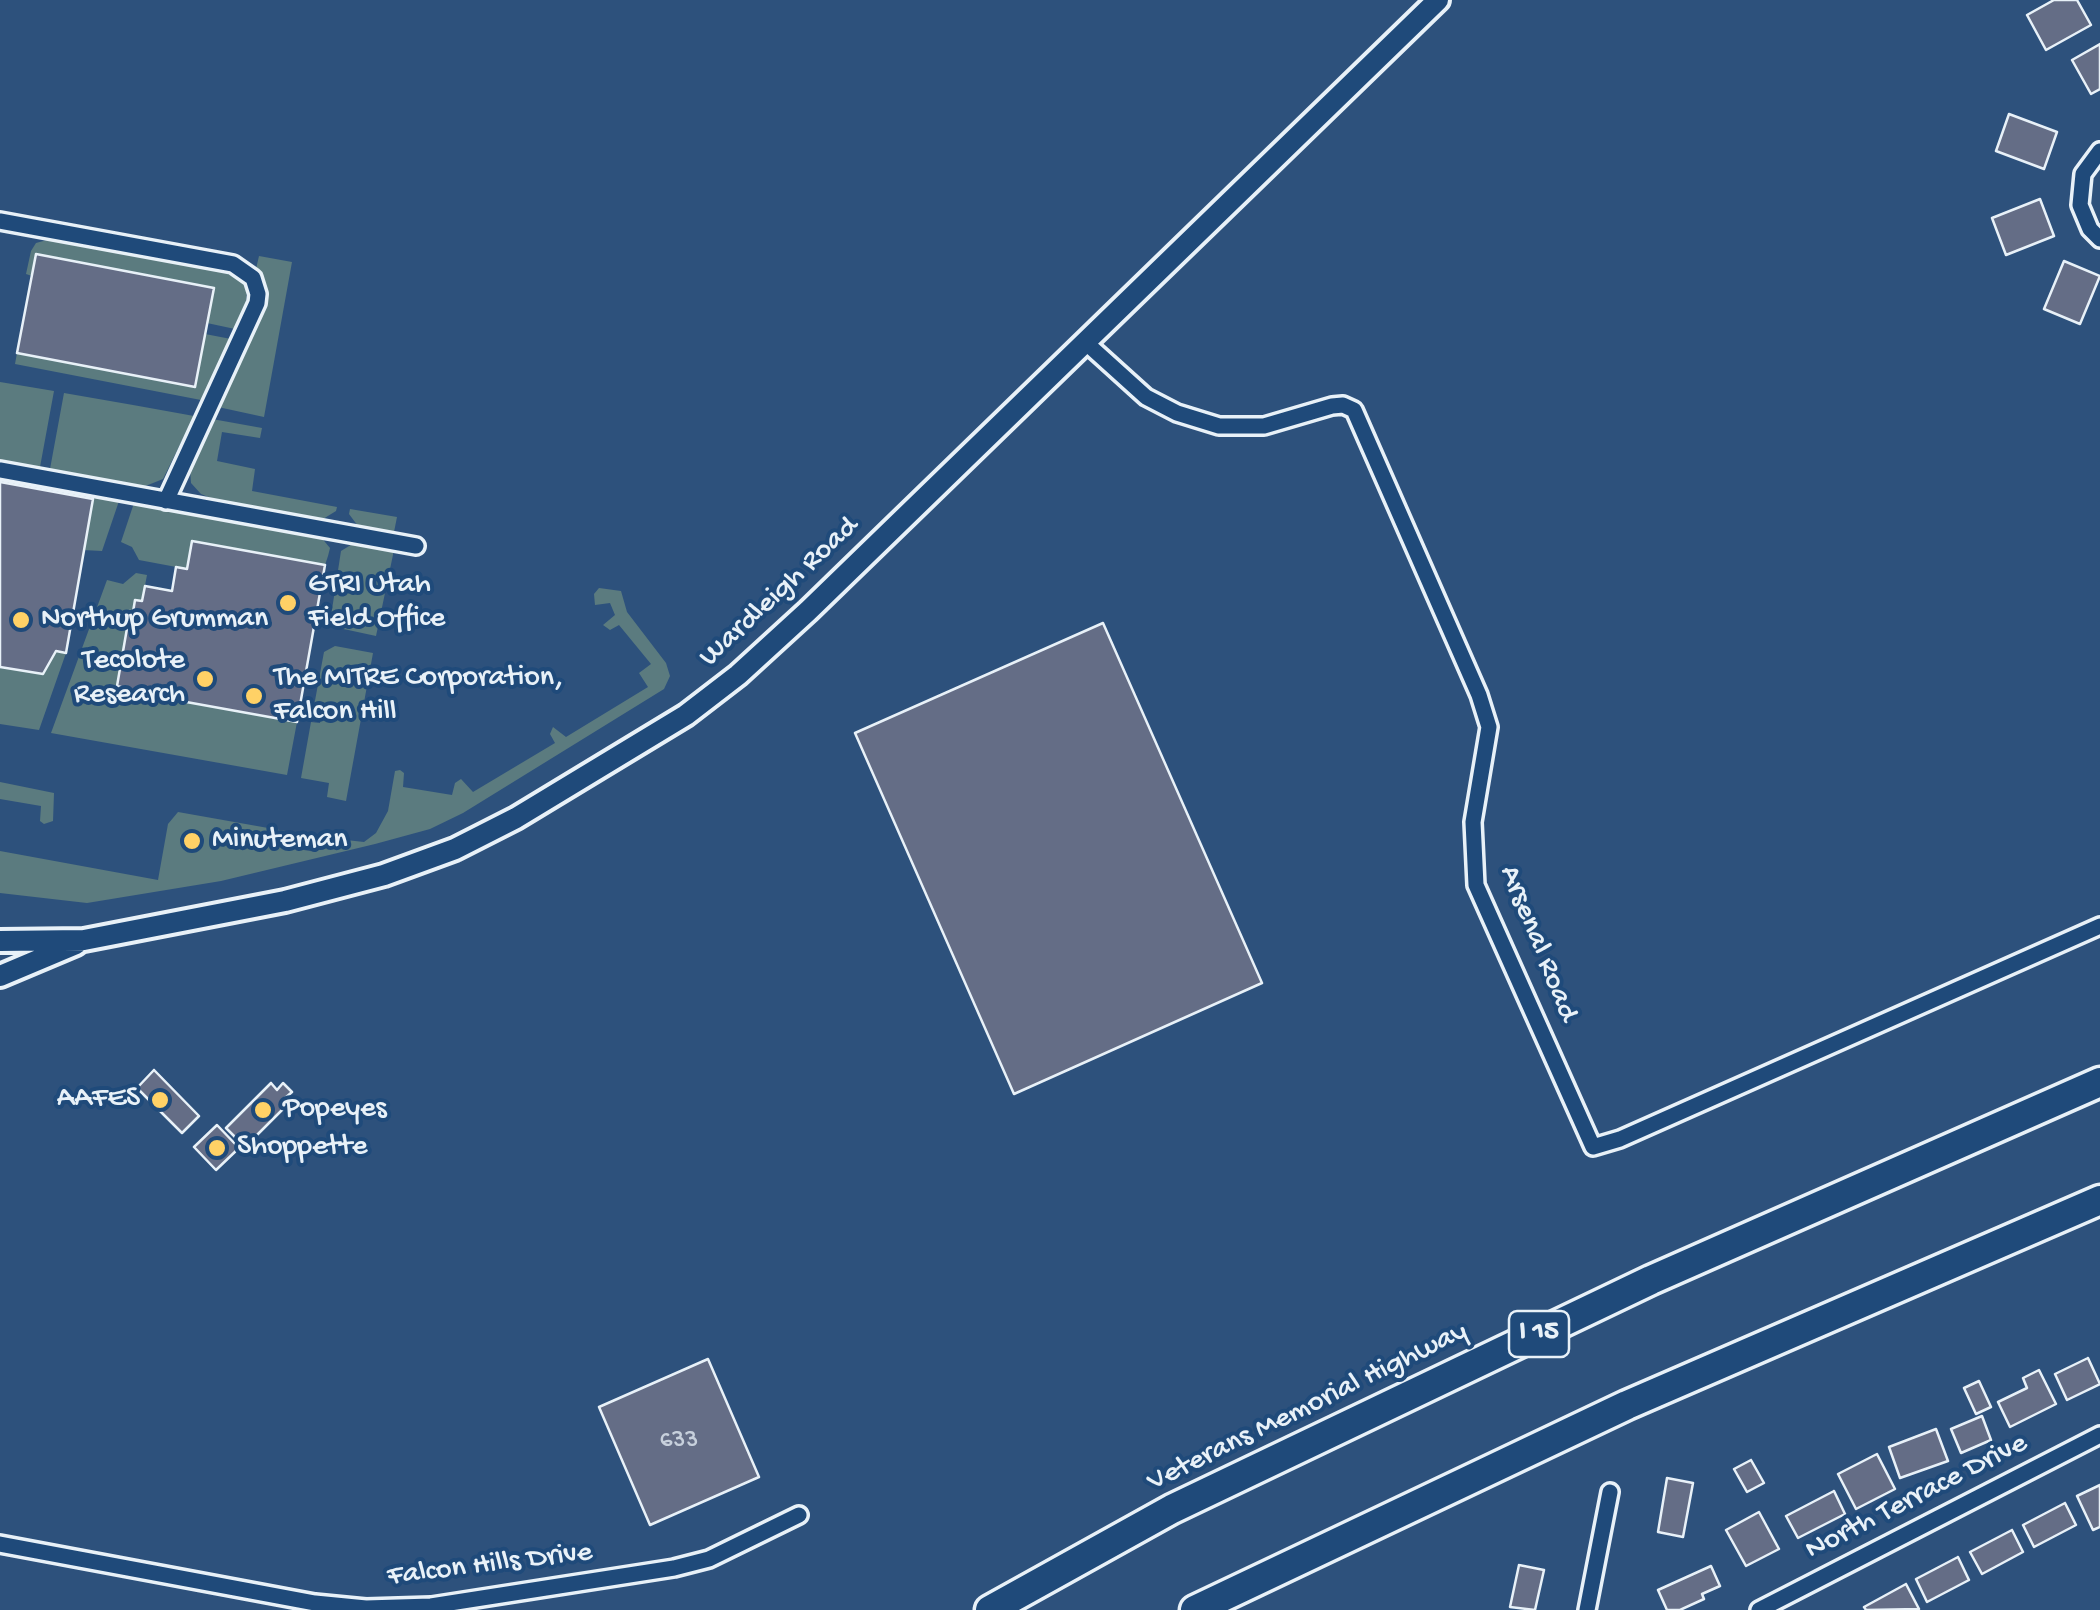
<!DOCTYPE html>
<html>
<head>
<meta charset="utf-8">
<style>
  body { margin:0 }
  canvas { display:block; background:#2d517c }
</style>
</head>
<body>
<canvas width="2100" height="1610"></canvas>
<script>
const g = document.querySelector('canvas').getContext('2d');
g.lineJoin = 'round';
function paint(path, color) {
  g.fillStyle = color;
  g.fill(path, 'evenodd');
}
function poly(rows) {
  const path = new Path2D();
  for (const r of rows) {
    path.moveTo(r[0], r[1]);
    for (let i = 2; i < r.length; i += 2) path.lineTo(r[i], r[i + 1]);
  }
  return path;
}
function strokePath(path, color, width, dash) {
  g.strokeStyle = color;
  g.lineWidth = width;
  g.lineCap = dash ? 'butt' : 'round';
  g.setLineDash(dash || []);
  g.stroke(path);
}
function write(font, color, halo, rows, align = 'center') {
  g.font = font + ' "Gochi Hand",sans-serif';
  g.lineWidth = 8;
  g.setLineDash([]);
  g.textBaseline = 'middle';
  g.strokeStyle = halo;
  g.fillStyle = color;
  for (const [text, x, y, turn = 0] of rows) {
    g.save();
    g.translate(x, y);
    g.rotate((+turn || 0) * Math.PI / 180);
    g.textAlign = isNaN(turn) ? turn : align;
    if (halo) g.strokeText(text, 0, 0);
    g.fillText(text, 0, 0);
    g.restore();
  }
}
paint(poly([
  [54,238,235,273,247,285,246,309,235,329,207,323,213,288,37,254,32,276,26,274,31,251,36,243],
  [259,256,292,262,264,417,218,407,264,304,264,281,256,269],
  [205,334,231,339,201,400,15,364,17,353,195,387],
  [0,382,54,391,40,467,0,460],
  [64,393,133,405,194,416,163,479,143,487,50,469],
  [212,419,262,428,260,438,222,432,217,461,255,469,252,491,337,507,336,511,323,519,213,499,201,494,191,483,190,469],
  [0,479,119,501,102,551,83,550,93,499,0,482],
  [134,503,320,536,330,548,328,556,325,565,192,541,187,569,139,560,132,547,121,542],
  [350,509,397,517,394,532,358,526,349,514],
  [354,543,394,550,376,636,339,628,331,616,341,551],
  [136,573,147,575,142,601,135,600,133,612,130,612,117,686,125,688,124,694,130,695,131,692,297,722,287,775,51,733,107,580,123,584],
  [599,588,621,591,627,612,666,663,670,676,664,689,463,813,430,829,375,844,221,881,87,903,0,893,0,851,158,880,168,824,178,812,285,831,286,847,316,852,319,837,364,842,376,833,388,811,395,771,400,770,404,773,403,787,452,795,455,783,461,779,473,792,555,743,550,734,553,727,566,737,648,687,639,673,651,664,619,625,610,630,603,625,615,615,610,603,595,605,594,594],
  [335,646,373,653,346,801,327,797,329,783,301,778,311,722,320,723,323,709,314,706,324,652],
  [56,651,66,653,39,730,0,724,0,667],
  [0,782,54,793,53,821,44,824,40,821,41,806,0,799]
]), '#5b7b7f');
const building = poly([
  [2054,0,2077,0,2091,25,2046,50,2027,15,2054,0],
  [2100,44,2100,89,2091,94,2072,60,2100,44],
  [2009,114,2057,132,2044,169,1996,151,2009,114],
  [2040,199,2054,236,2006,255,1992,218,2040,199],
  [36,254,214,288,195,387,17,353,36,254],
  [2064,261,2100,276,2080,324,2044,309,2064,261],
  [0,482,93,499,66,653,56,651,43,674,0,667,0,482],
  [192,541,325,565,297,722,131,692,130,695,123,694,125,688,117,686,130,611,133,612,135,600,142,601,145,586,172,591,176,567,187,569,192,541],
  [1103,623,1262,983,1014,1094,855,733,1103,623],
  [154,1070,199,1116,182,1133,137,1088,154,1070],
  [271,1083,277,1090,283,1083,292,1092,285,1098,289,1103,245,1147,226,1128,271,1083],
  [217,1125,239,1148,216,1170,194,1147,217,1125],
  [2088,1358,2100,1384,2067,1400,2055,1374,2088,1358],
  [708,1359,759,1477,650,1525,599,1407,708,1359],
  [2039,1370,2056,1404,2010,1427,1998,1402,2027,1388,2023,1378,2039,1370],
  [1979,1381,1991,1407,1976,1414,1964,1388,1979,1381],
  [1982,1416,1991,1440,1961,1453,1951,1429,1982,1416],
  [1936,1429,1948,1461,1900,1478,1889,1447,1936,1429],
  [1877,1454,1895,1489,1856,1509,1838,1474,1877,1454],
  [1751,1460,1764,1483,1747,1492,1734,1469,1751,1460],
  [1667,1478,1693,1483,1683,1537,1658,1532,1667,1478],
  [2100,1485,2100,1527,2093,1530,2077,1496,2100,1485],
  [1834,1491,1845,1514,1798,1538,1786,1516,1834,1491],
  [2065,1503,2076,1525,2034,1547,2023,1525,2065,1503],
  [1759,1512,1779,1549,1746,1566,1726,1530,1759,1512],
  [2012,1530,2023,1552,1982,1574,1970,1552,2012,1530],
  [1958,1557,1969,1580,1927,1602,1916,1579,1958,1557],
  [1519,1565,1544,1570,1535,1610,1510,1607,1519,1565],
  [1711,1566,1720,1586,1702,1594,1704,1599,1680,1610,1667,1610,1658,1590,1711,1566],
  [1906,1584,1919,1609,1866,1610,1864,1607,1906,1584]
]);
paint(building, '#646d86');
strokePath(building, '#e8f1f8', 2.5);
const street = poly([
  [2100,151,2083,174,2080,205,2090,229,2100,239],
  [0,221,233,264,253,278,258,294,257,303,166,501],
  [1084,341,1146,397,1177,413,1219,426,1264,426,1332,406,1343,405,1354,410,1479,695,1489,727,1473,822,1476,885,1593,1147,1620,1139,2100,926],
  [0,470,416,546],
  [0,1544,315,1603,366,1608,431,1606,674,1568,709,1559,799,1515],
  [1587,1610,1610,1492],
  [1759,1610,2100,1435]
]);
const secondary = poly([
  [0,941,84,940,285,901,384,875,455,849,516,818,686,715,738,675,808,611,1438,0],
  [0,976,76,944]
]);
const highway = poly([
  [990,1610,1172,1509,1651,1280,2100,1082],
  [1195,1610,1627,1405,2100,1200]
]);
strokePath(street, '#e8f1f8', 22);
strokePath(secondary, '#e8f1f8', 28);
strokePath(highway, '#e8f1f8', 35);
strokePath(street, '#1f4a7a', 15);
strokePath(secondary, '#1f4a7a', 20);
strokePath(highway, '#1f4a7a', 28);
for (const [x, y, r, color] of [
  [288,603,10,"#ffd166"],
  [21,620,10,"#ffd166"],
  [205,679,10,"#ffd166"],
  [254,696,10,"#ffd166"],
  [192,841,10,"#ffd166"],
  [160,1100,10,"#ffd166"],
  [263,1110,10,"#ffd166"],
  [217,1148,10,"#ffd166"]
]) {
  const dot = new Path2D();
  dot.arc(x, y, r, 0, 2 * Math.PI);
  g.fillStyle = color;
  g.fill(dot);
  strokePath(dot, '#1f4a7a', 4);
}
write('25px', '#c7d0dc', null, [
  ["633",679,1442]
]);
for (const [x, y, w] of [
  [1539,1334,60]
]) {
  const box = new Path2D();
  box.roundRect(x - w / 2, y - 23, w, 46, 8);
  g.fillStyle = '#1f4a7a';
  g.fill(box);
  strokePath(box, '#e8f1f8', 2.5);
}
write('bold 28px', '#e8f1f8', null, [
  ["I 15",1539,1334]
]);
write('30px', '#e8f1f8', '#1f4a7a', [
  ["GTRI Utah",308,586],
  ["Field Office",308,620],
  ["Northup Grumman",41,620],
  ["Tecolote",185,662,"right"],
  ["Research",185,696,"right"],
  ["The MITRE Corporation,",274,679],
  ["Falcon Hill",274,713],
  ["Minuteman",212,841],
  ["AAFES",140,1100,"right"],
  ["Popeyes",283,1110],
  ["Shoppette",237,1148]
], 'left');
write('30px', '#e8f1f8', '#1f4a7a', [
  ["Wardleigh Road",780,593,-43],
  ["Arsenal Road",1537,944,68],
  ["Veterans Memorial Highway",1308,1408,-26],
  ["North Terrace Drive",1917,1498,-27],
  ["Falcon Hills Drive",490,1566,-7]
]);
</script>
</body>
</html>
